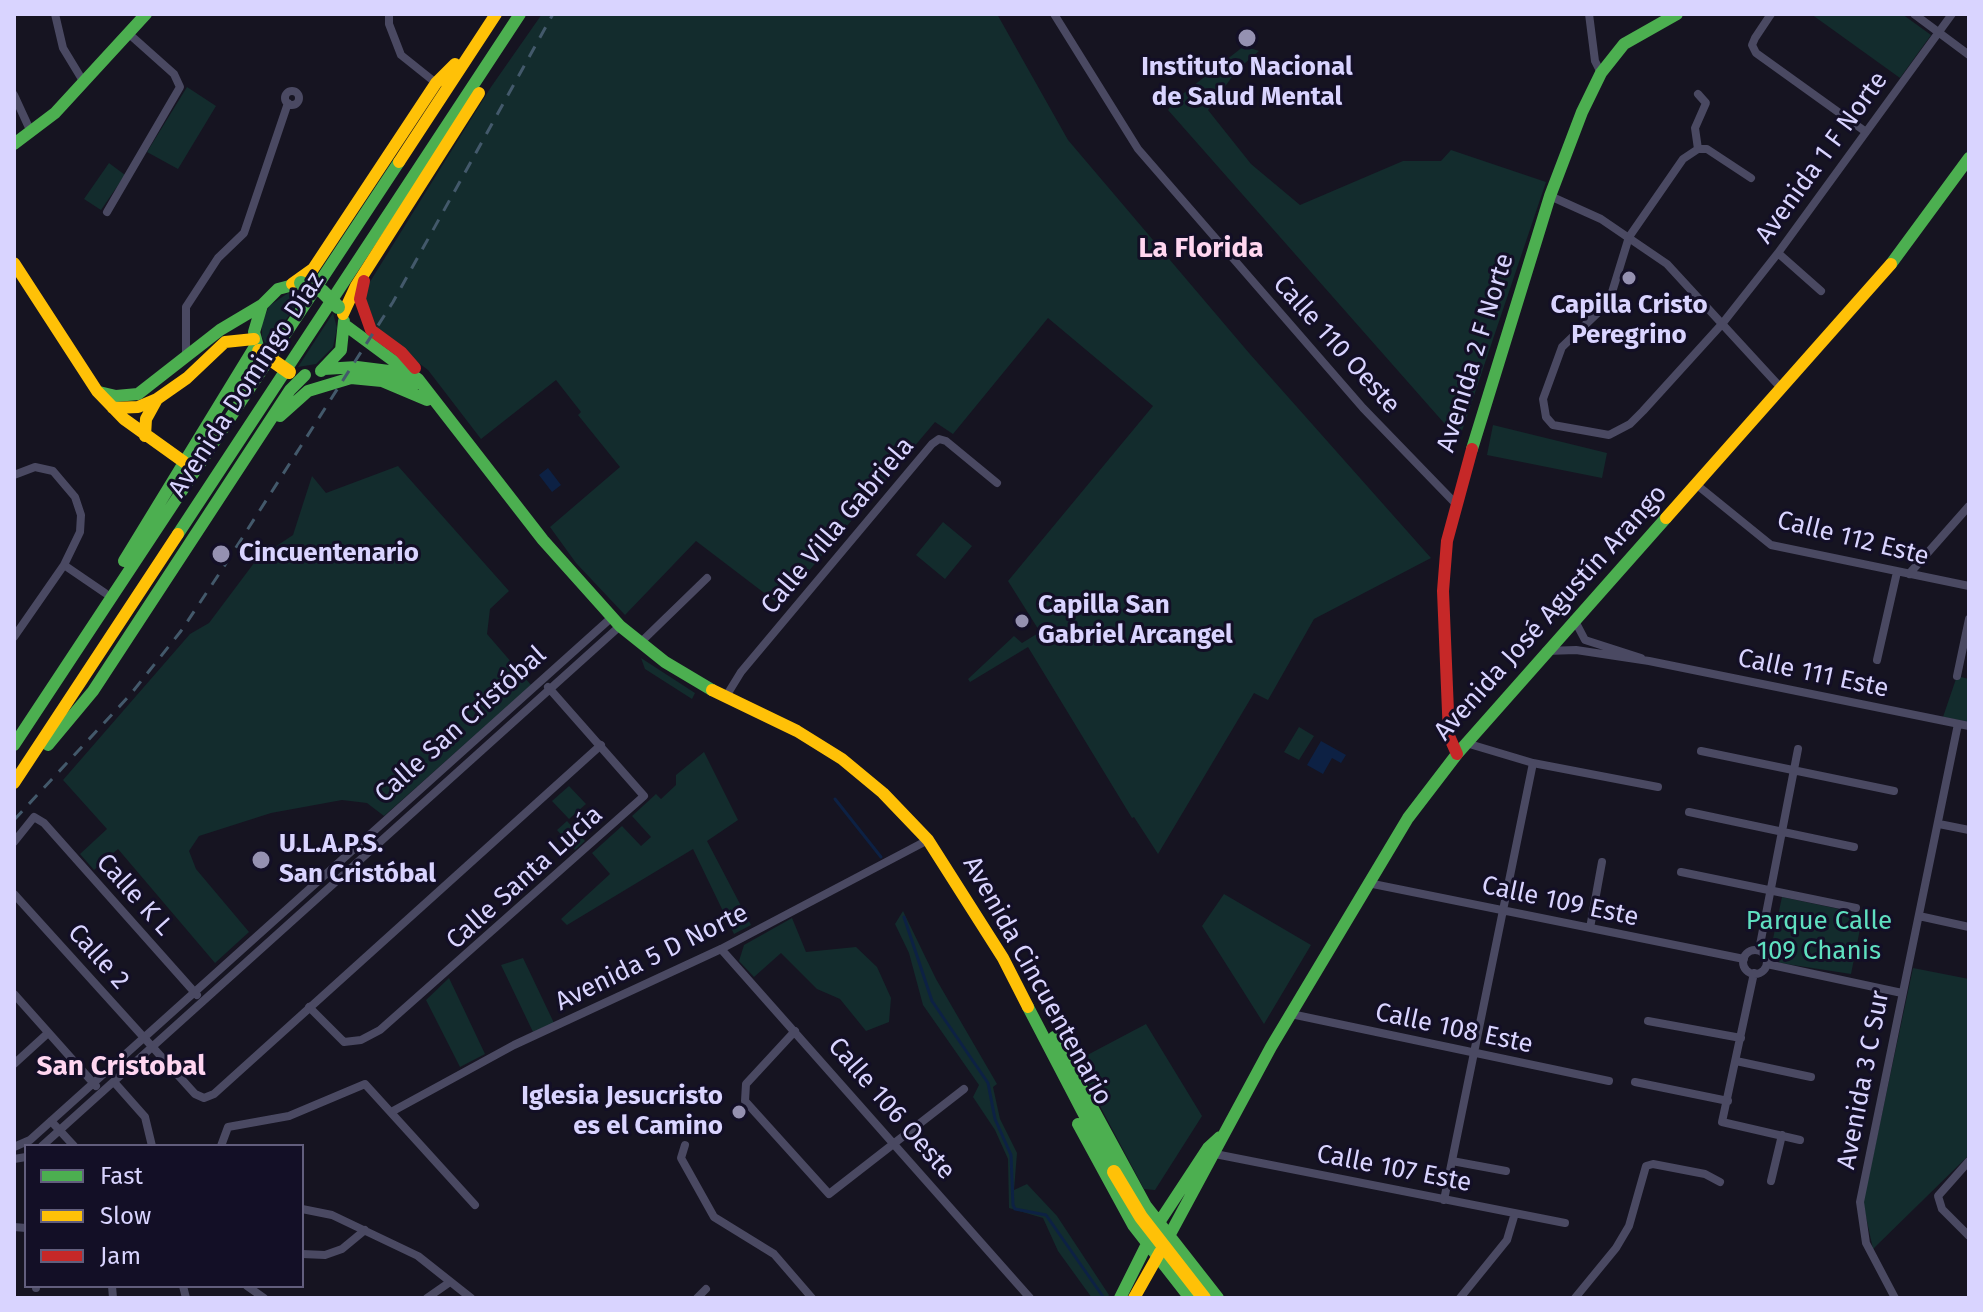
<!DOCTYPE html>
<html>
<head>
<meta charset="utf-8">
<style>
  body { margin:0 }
  #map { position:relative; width:1983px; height:1312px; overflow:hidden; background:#161421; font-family:"Fira Sans",sans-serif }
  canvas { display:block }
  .frame { position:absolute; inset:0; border:16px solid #d9d4ff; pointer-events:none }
  .legend { position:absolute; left:24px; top:1144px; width:280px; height:144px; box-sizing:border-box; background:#130f26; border:2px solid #625e7d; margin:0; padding:10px 14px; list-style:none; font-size:24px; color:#d9d4ff }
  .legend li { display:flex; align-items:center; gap:16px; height:40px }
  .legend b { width:40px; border:2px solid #625e7d }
</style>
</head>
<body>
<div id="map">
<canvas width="1983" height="1312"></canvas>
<div class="frame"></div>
<ul class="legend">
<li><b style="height:10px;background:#4caf50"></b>Fast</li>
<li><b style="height:10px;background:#ffc107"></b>Slow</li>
<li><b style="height:10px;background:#c62828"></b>Jam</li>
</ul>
</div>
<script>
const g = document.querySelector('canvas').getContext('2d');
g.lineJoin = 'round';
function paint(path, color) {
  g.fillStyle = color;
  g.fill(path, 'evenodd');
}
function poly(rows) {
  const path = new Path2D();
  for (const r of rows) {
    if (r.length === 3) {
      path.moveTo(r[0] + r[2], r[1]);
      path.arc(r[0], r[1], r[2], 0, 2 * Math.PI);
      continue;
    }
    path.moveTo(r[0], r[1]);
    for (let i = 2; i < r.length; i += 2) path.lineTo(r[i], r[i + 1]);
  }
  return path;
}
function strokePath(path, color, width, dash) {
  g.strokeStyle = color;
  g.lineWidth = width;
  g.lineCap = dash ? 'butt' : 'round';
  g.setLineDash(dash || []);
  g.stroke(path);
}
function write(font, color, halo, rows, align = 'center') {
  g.font = font + ' "Fira Sans",sans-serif';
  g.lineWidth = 6;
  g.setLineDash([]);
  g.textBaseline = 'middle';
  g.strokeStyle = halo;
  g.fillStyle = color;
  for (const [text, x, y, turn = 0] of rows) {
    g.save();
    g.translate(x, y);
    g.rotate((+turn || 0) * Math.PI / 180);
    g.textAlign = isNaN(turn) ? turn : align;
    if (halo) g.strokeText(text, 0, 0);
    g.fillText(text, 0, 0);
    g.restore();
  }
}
paint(poly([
  [542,14,997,14,1068,140,1249,353,1431,558,1314,619,1268,700,1254,693,1158,854,1134,817,1132,818,1028,647,970,682,968,679,1014,636,1022,643,1040,632,1008,581,1153,406,1048,318,953,434,935,422,780,605,696,541,625,615,576,563,550,527,620,467,578,415,581,412,556,380,481,439,428,370,379,333,363,293,491,87],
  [1811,14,1902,14,1931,35,1900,78],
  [1244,46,1259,51,1237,70,1208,110,1251,164,1300,205,1403,161,1441,161,1451,150,1546,182,1459,440,1168,110,1175,100],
  [187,87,216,106,178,169,147,152],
  [109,163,125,175,101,210,84,199],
  [288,293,304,294,267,347,262,337,262,323,269,306],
  [333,313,337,328,333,347,316,364,298,367],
  [1493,425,1607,453,1602,478,1487,455],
  [398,466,509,591,490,609,487,634,531,685,384,816,367,803,342,800,271,813,199,836,189,851,196,869,249,932,215,963,118,849,94,870,80,854,107,829,63,780,190,634,209,623,257,559,293,535,312,476,326,493],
  [943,522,972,546,945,579,916,555],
  [641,658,695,693,692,699,645,669],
  [1957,676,1969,679,1969,722,1943,717],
  [1299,727,1314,736,1299,760,1284,752],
  [704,752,738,820,707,841,751,925,734,934,693,849,567,925,561,919,610,874,592,853,622,826,641,846,651,837,632,816,656,794,661,799,676,785,676,775],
  [569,786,586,804,569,819,552,801],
  [567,821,585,841,575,850,557,830],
  [1224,894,1311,945,1264,1024,1202,926],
  [1782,897,1863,914,1851,974,1780,963,1771,948],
  [903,911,936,979,997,1084,993,1087,1000,1119,1017,1153,1014,1190,1027,1184,1057,1216,1109,1295,1107,1298,1092,1298,1058,1251,1043,1218,1009,1208,1008,1159,995,1130,973,1097,979,1085,923,1005,909,953,895,924],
  [792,918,806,952,856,947,877,967,891,998,889,1022,866,1031,840,999,817,989,781,953,754,977,739,961,744,945],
  [523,958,554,1023,533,1032,501,965],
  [1913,968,1969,979,1969,1155,1873,1249,1863,1203],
  [449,978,485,1054,460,1067,426,1000],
  [1146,1024,1202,1116,1155,1190,1144,1189,1076,1061]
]), '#132c2d');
paint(poly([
  [548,468,561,485,552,492,539,475],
  [1321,741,1346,755,1341,763,1332,758,1323,774,1307,765]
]), '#0d2144');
strokePath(poly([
  [835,799,881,857],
  [904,917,932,1001,988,1083,995,1119,1011,1155,1013,1205,1015,1209,1046,1215,1104,1298]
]), '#0d2144', 3);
strokePath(poly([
  [55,14,63,48,83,81],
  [389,14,389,24,401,55,436,83],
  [1054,14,1138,149,1363,408,1455,503],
  [1589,14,1595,61,1601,73],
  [1771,14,1755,38,1752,45,1756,53,1866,132],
  [1914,14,1969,55],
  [292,98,7],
  [14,95,31,132],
  [1698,149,1695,128,1706,103,1698,94],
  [1751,178,1707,149,1698,149,1683,159,1629,237,1609,302,1562,347,1543,399,1546,417,1553,425,1609,435,1630,424,1643,411,1722,324,1778,253,1952,14],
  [1550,196,1601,219,1667,264,1781,388],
  [107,212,180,87,174,74,128,33],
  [1778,253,1821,291],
  [186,357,186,307,218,258,244,233,288,103],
  [14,475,35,467,53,471,75,497,81,515,80,532,64,565,14,637],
  [1697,485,1771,545,1969,586],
  [64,565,105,593],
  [1909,574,1969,506],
  [1574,619,1585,640,1641,658],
  [641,642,707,578],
  [1546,651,1576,650,1649,661,1969,726],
  [1877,660,1897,572],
  [1957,676,1969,619],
  [725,698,741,672,932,444,939,439,946,441,997,483],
  [1466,743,1533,763,1658,787],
  [1701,751,1894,791],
  [1689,812,1854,847],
  [1939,824,1969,830],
  [14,842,34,817,44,823,197,995],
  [1681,872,1856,908],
  [1368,883,1744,959],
  [14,894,195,1094,204,1098,214,1094,601,745],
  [1919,916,1969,927],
  [1590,928,1602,862],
  [721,949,1030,1298],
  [1759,950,1798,749],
  [1755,962,12],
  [1767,964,1902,993],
  [1754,973,1722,1122,1800,1140],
  [14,994,96,1086],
  [309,1007,344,1042,361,1040,380,1030,644,796,548,687],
  [1291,1014,1609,1081],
  [1648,1021,1741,1038],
  [795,1031,746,1084,745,1101,829,1194,964,1089],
  [1736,1061,1811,1077],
  [14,1064,48,1033],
  [114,1082,145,1117,152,1146],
  [1635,1082,1728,1101],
  [393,1111,514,1045,721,949,928,840],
  [51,1121,74,1146],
  [685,1145,681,1158,714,1217,774,1254,812,1298],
  [42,1146,620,626],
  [221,1146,228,1127,289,1116,365,1084,475,1205],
  [14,1147,30,1140,611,618],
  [1215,1154,1565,1223],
  [14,1159,26,1157],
  [1452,1161,1506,1171],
  [1969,1161,1938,1196,1942,1209,1969,1236],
  [1771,1181,1782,1135],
  [1444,1200,1533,763],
  [302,1209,332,1215,418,1256,471,1298],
  [14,1227,26,1228],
  [302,1254,325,1255,342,1249,365,1230],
  [112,1286,113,1298],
  [183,1286,186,1298],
  [247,1286,264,1298],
  [36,1288,36,1286],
  [427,1298,450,1282],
  [697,1298,706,1289],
  [1460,1298,1507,1240,1515,1213],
  [1575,1298,1616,1248,1629,1226,1646,1166,1653,1164,1705,1174,1720,1182],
  [1895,1298,1866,1243,1860,1202,1958,724]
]), '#4a4962', 8);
strokePath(poly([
  [14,144,55,113,146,14],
  [1891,264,1969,158],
  [345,325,418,379,543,540,620,626,665,662,712,690],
  [259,350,254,332,262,305,278,289,301,283],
  [324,369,357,367,389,371,413,386],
  [321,371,341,350,344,321],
  [99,392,116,396,138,394,220,330,262,305],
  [280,416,308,391,351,378,382,381,427,400],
  [1472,449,1550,196,1582,112,1601,73,1624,44,1677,14],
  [178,534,520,14],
  [124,561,256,345],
  [14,745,399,162],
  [48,745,93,691,290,390,305,375],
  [1028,1007,1114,1172],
  [1054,1037,1146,1206,1218,1298],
  [1078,1124,1133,1225,1190,1298],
  [1158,1224,1208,1148,1220,1137],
  [1168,1238,1271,1047,1408,818,1457,754,1666,518],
  [1120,1298,1150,1238]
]), '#4caf50', 12);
strokePath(poly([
  [399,162,496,14],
  [14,263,97,391,124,419,184,462],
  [292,284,313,269,436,83,455,64],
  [343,314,356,286,479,93],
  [113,408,138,407,157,399,187,378,225,342,254,339],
  [145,436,146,419,157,399],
  [1666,518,1891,264],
  [712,690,797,731,842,759,883,793,928,840,1003,958,1028,1007],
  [14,783,178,534],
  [1134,1298,1160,1252]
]), '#ffc107', 12);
strokePath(poly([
  [364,281,360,299,371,330,401,352,415,368],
  [1457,754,1449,736,1443,591,1447,541,1472,449]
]), '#c62828', 12);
strokePath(poly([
  [14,820,130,695,181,631,221,571,393,302,553,14]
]), '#43596b', 3, [12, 10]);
strokePath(poly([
  [301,283,322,291,338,307]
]), '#4caf50', 14);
strokePath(poly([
  [259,351,289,372],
  [1114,1172,1141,1217,1204,1298]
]), '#ffc107', 14);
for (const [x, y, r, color] of [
  [1247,38,10,"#9591b1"],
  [1629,278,8,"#9591b1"],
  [221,554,10,"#9591b1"],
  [1022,621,8,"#9591b1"],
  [261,860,10,"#9591b1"],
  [739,1112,8,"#9591b1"]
]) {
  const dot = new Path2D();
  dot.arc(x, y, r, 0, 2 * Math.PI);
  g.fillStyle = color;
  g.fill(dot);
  strokePath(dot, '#130f26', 3);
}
write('bold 26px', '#d9d4ff', '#130f26', [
  ["Instituto Nacional",1247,68,"center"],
  ["de Salud Mental",1247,98,"center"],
  ["Capilla Cristo",1629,306,"center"],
  ["Peregrino",1629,336,"center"],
  ["Cincuentenario",239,554],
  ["Capilla San",1038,606],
  ["Gabriel Arcangel",1038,636],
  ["U.L.A.P.S.",279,845],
  ["San Cristóbal",279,875],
  ["Iglesia Jesucristo",723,1097,"right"],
  ["es el Camino",723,1127,"right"]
], 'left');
write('26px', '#d9d4ff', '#130f26', [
  ["Avenida 1 F Norte",1822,158,-54],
  ["Calle 110 Oeste",1336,345,48],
  ["Avenida 2 F Norte",1476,353,-73],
  ["Avenida Domingo Díaz",247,385,-57],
  ["Calle Villa Gabriela",838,526,-50],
  ["Calle 112 Este",1853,539,14],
  ["Avenida José Agustín Arango",1551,613,-48],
  ["Calle 111 Este",1813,674,12],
  ["Calle San Cristóbal",461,725,-42],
  ["Calle Santa Lucía",525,878,-42],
  ["Calle K L",134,895,48],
  ["Calle 109 Este",1560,902,12],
  ["Calle 2",98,957,48],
  ["Avenida 5 D Norte",652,958,-26],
  ["Avenida Cincuentenario",1037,981,61],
  ["Calle 108 Este",1454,1029,12],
  ["Avenida 3 C Sur",1864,1080,-79],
  ["Calle 106 Oeste",891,1109,49],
  ["Calle 107 Este",1394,1169,11]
]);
write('26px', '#5fe0c0', '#130f26', [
  ["Parque Calle",1819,922],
  ["109 Chanis",1819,952]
]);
write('bold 28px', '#ffd6f0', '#130f26', [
  ["La Florida",1201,249],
  ["San Cristobal",121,1067]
]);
</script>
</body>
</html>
